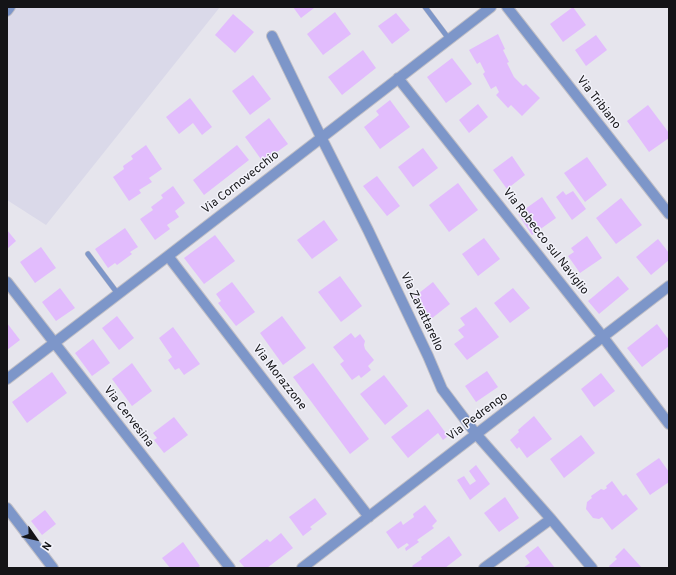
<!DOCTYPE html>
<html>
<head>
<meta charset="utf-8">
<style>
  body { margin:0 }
  #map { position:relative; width:676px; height:575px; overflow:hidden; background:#e6e5ed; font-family:Overpass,sans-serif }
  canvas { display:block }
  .frame { position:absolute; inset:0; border:8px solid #141417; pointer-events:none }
  .north { position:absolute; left:16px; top:519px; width:40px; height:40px; -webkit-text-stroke:3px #f3f3fb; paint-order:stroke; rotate:124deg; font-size:11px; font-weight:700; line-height:16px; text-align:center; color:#141417 }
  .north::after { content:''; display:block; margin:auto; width:14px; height:18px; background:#141417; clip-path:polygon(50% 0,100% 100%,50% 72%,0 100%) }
</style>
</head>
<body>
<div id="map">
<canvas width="676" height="575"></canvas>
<div class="frame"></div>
<div class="north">N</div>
</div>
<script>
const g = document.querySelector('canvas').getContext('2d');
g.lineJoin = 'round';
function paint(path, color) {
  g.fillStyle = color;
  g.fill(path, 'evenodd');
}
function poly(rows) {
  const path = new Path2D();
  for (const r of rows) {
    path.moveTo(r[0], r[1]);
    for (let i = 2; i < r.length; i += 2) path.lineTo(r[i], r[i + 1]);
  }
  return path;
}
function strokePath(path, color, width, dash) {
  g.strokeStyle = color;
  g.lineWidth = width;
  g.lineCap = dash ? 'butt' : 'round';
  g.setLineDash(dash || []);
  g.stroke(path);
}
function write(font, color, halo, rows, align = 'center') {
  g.font = font + ' Overpass,sans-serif';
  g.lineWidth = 3;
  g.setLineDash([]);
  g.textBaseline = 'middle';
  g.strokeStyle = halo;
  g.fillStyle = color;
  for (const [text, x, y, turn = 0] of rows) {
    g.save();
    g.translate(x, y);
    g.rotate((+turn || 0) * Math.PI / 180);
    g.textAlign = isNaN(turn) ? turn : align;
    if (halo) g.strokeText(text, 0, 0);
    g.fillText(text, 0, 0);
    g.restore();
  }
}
paint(poly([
  [11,7,220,7,46,225,7,200,7,12]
]), '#dad9e9');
paint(poly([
  [293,7,313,7,314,8,301,18],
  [573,7,586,25,563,42,550,24],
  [335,12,351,34,323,55,307,34],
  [396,13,410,30,392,44,378,26],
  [233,14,254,32,235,53,215,35],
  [498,34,505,49,503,50,509,62,507,63,514,77,523,86,526,84,540,98,522,116,511,105,508,108,496,95,499,92,496,86,491,89,483,74,485,72,480,62,477,64,469,50],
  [596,35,607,50,586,66,575,50],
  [363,50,376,68,342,95,328,77],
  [452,58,472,84,446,103,427,77],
  [253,75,271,99,250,115,232,91],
  [190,98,212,127,202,135,193,123,179,134,166,117],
  [390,100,410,127,380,149,364,127,379,115,376,111],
  [478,104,488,117,469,133,459,120],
  [648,105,669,133,669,138,649,152,627,121],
  [269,118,288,144,263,162,245,137],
  [146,145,162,169,149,178,152,182,139,190,141,193,129,201,113,177,124,169,123,166,133,159,131,156],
  [237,145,249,160,204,195,193,180],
  [423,148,438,168,413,187,398,167],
  [512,156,525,175,507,189,493,170],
  [587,157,607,185,585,202,564,173],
  [377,176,400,206,387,216,363,186],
  [458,183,478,210,449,232,429,205],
  [173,186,185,203,175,211,179,217,167,225,170,229,155,240,140,219,153,210,151,207,163,198,161,195],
  [563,191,566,195,573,191,586,209,572,220,556,197],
  [542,197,556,218,532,235,518,214],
  [621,198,642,225,616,244,596,218],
  [324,220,338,240,312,259,297,240],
  [125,228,138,247,130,252,132,254,117,265,115,263,108,268,95,249],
  [7,230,16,241,7,249],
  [215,235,235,261,204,284,184,258],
  [587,236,602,258,580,273,568,256,574,252,571,248],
  [484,238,500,259,478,276,462,254],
  [658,239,669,253,669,260,651,275,636,257],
  [41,247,56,268,35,283,20,262],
  [340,276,362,306,341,322,318,292],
  [618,276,629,289,599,314,588,301],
  [232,282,255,312,236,326,218,303,221,301,216,294],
  [433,282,450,304,431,319,414,297],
  [60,288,75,308,56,321,42,302],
  [513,288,530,308,510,323,494,303],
  [476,307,499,337,467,360,454,344,464,337,458,330,465,325,460,318],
  [117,316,134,338,119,350,102,328],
  [282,316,306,348,283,365,260,333],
  [7,323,20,340,7,350],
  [657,324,669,340,669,346,642,367,627,348],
  [173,327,200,364,184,375,179,368,175,370,168,360,172,357,159,338],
  [351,333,355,338,360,334,365,341,364,345,365,349,374,360,368,366,371,370,361,378,359,375,352,380,340,364,344,361,333,347],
  [93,339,110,363,92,376,75,353],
  [132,363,152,391,132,406,112,379],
  [313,363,369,439,350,454,293,377],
  [487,371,498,387,476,402,465,386],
  [52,372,67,393,27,423,12,402],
  [601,373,615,391,594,407,581,389],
  [384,375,408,406,385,425,360,394],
  [428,409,448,436,443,440,438,433,408,458,391,437],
  [534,416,552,439,527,458,519,447,517,449,510,440,519,432,518,430],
  [174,417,188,435,164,453,154,440,157,438,153,433],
  [581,435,595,453,564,478,550,459],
  [659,458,669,472,669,482,650,495,636,474],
  [476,465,490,484,470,500,457,480,464,476,470,485,476,481,469,471],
  [612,481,623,496,626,494,638,509,612,530,602,517,599,519,593,518,586,509,587,502,592,498,591,496,601,489,604,490,607,488,606,486],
  [505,497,519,518,499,532,484,513],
  [315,498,327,514,310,527,312,529,303,536,289,517],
  [425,505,437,521,432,526,434,528,417,540,419,542,406,551,405,548,409,545,407,543,398,549,386,532,401,521,403,525,414,517,413,514],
  [45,510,56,524,42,535,31,521],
  [281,533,293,548,267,568,245,568,239,561,267,539,270,542],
  [449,536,462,555,445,568,414,568,412,566,422,559,421,557],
  [183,542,200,566,197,568,170,568,162,558],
  [538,546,555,568,523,568,530,563,525,556],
  [624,548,642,568,610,568,609,566,617,559,615,557]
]), '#e2bcfd');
const service = poly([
  [425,7,449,39],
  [88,254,118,294]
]);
const minor = poly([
  [507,7,669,214],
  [7,11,10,7],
  [272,36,321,137,368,230,428,356,442,389,476,434,551,519,592,568],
  [398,78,603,337,669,424],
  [168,256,369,517],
  [7,282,230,568],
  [7,379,168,256,491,7],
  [7,508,53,568],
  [302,568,669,286],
  [484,568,551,519]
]);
strokePath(service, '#c0bfc6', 6);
strokePath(minor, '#c0bfc6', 12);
strokePath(service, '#7d96c9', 5);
strokePath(minor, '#7d96c9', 10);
write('12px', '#141417', '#f3f3fb', [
  ["Via Tribiano",598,103,52],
  ["Via Cornovecchio",241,183,-38],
  ["Via Robecco sul Naviglio",545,242,52],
  ["Via Zavattarello",421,312,65],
  ["Via Morazzone",279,378,52],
  ["Via Cervesina",128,417,52],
  ["Via Pedrengo",478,417,-37]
]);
</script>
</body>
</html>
